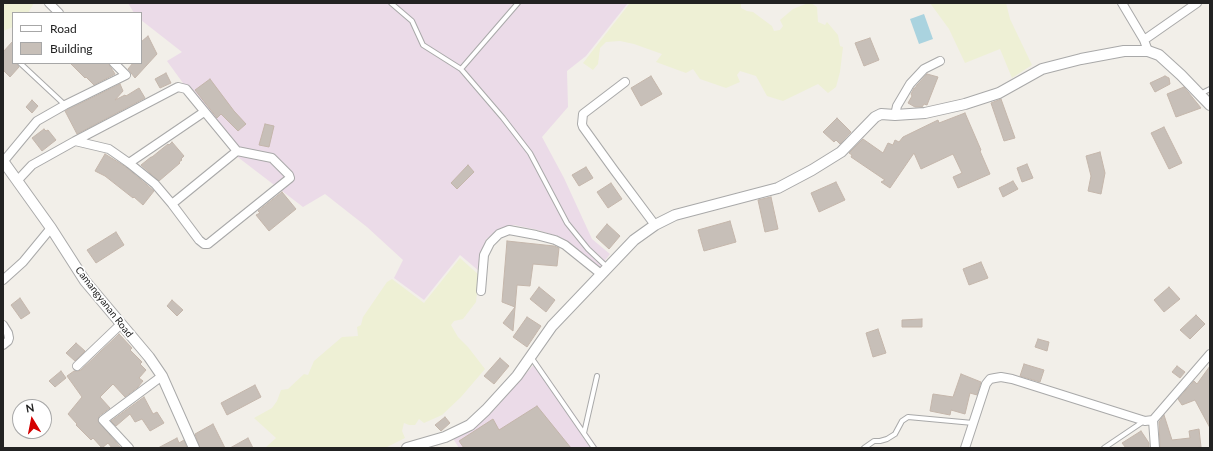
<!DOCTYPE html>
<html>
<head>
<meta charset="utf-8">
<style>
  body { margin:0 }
  #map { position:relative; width:1213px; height:451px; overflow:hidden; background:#f2efe9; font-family:Lato,sans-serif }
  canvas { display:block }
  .frame { position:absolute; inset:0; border:4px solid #222; pointer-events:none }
  .legend { position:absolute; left:12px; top:12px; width:130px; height:52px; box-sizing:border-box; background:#fff; border:1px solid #a7a7a7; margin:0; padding:5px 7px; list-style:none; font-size:12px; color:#222 }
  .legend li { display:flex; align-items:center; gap:8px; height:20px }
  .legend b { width:20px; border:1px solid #a7a7a7 }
  .north { position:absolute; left:12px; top:399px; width:40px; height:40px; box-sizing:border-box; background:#fff; border:1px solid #a7a7a7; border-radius:50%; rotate:350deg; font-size:11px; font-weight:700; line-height:16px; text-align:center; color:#222 }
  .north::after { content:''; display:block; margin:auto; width:14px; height:18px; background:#d40000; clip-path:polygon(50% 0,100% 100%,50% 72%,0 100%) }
</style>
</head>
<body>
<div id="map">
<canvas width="1213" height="451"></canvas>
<div class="frame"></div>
<ul class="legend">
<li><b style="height:5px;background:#fff"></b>Road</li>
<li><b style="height:11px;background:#c7bfb8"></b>Building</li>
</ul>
<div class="north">N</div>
</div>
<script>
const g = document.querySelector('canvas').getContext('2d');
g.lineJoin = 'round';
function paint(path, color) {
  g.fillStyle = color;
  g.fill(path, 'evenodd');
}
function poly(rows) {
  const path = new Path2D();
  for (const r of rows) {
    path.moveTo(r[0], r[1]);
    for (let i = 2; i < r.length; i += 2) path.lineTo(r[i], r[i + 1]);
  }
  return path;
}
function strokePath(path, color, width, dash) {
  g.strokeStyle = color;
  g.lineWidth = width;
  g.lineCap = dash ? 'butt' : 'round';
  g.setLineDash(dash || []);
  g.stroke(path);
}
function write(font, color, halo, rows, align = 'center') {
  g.font = font + ' Lato,sans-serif';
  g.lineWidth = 3.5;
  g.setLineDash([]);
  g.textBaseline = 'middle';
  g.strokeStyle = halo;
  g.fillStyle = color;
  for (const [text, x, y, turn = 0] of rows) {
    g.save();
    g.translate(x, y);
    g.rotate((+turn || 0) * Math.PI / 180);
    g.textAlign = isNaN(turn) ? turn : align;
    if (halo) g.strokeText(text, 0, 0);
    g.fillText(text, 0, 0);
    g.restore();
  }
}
paint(poly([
  [128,3,628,3,586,56,567,71,568,107,542,137,564,178,592,239,610,254,600,267,562,238,538,230,514,225,486,239,479,271,460,255,424,300,394,278,403,260,367,227,325,194,303,207,235,155,167,61,182,52,141,20,141,13,134,13],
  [537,361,598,448,459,448,452,437,492,412]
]), '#ebdbe8');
paint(poly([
  [3,3,34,3,28,13,13,13,13,27,3,31],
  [630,3,741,3,741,8,747,11,753,12,772,26,774,31,780,30,783,26,780,20,793,9,808,3,811,3,817,7,818,22,825,25,827,22,838,35,840,46,843,47,840,72,836,87,828,93,818,84,783,101,767,96,756,76,740,71,737,75,740,82,726,88,700,79,693,69,686,73,656,62,662,54,634,44,620,41,606,42,600,48,598,64,593,70,583,63],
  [930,3,1006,3,1010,19,1032,65,1012,78,1000,49,965,63,949,29],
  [460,258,479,275,476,302,463,319,454,321,451,325,458,337,468,347,485,369,461,397,442,415,424,423,419,419,415,425,409,425,404,423,402,431,405,438,387,447,265,448,276,438,254,418,272,408,277,401,281,390,288,389,304,374,308,375,314,361,342,337,358,336,357,327,361,325,363,317,387,282,392,279,424,303]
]), '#eef0d5');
paint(poly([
  [924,14,933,39,919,44,910,19]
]), '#aad3df');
const building = poly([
  [148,36,157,54,135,78,128,69,133,63,141,63,141,42,148,36],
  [870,38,879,60,864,66,855,43,870,38],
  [13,41,13,63,16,63,19,67,10,77,3,70,3,52,13,41],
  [70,63,108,63,115,74,94,85,86,77,85,78,70,63],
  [166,73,171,83,160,88,155,79,166,73],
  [927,74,938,77,927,105,924,104,922,107,915,107,908,103,912,96,911,94,914,88,915,88,917,85,927,74],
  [651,76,662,94,641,106,631,88,651,76],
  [1165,76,1169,78,1170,84,1155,92,1150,83,1165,76],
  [210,79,234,111,246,124,238,131,221,114,217,118,195,90,210,79],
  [120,84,123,91,115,100,125,95,126,96,139,88,145,98,77,134,65,111,120,84],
  [1184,87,1201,108,1176,117,1167,94,1184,87],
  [1001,99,1015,138,1004,141,991,103,1001,99],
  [32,100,38,106,32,113,26,107,32,100],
  [965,113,981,150,980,151,990,174,958,188,953,177,962,173,953,154,921,169,914,153,890,188,881,182,885,180,851,157,852,155,849,153,863,139,883,153,888,143,893,145,895,140,899,142,903,137,938,120,939,123,965,113],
  [837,118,851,132,840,144,836,140,834,142,823,132,837,118],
  [265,124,274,126,269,147,259,145,265,124],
  [1164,127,1182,163,1169,169,1151,133,1164,127],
  [44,129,46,131,48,130,56,140,42,151,32,138,44,129],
  [172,142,184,156,181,159,182,160,179,162,180,163,159,181,141,165,151,157,152,157,168,144,169,145,172,142],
  [1100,152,1105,173,1101,194,1088,191,1091,176,1086,156,1100,152],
  [105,154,126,167,154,191,143,205,134,197,133,198,105,176,95,171,105,154],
  [1027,164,1033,178,1022,182,1017,168,1027,164],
  [468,165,474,172,457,189,451,183,468,165],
  [586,167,593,178,579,186,572,175,586,167],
  [1013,181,1018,189,1003,197,999,188,1013,181],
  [836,182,845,200,819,212,811,193,836,182],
  [611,183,622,199,608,208,597,192,611,183],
  [282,192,296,209,269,231,256,215,260,213,258,211,282,192],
  [771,197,778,229,765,232,758,200,771,197],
  [730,221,736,242,704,251,698,230,730,221],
  [607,224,620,236,609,249,596,237,607,224],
  [116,232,124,245,96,263,87,250,116,232],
  [507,241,554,246,559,248,557,266,533,264,530,286,517,285,513,331,503,323,515,307,502,302,507,241],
  [981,262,988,278,969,285,963,269,981,262],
  [539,287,555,300,546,312,530,299,539,287],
  [1169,287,1180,299,1164,312,1154,300,1169,287],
  [20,298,30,313,21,319,11,305,20,298],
  [172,300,183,310,177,316,167,306,172,300],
  [1196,315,1205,324,1190,339,1180,330,1196,315],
  [527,317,541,326,527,347,513,337,527,317],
  [922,319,922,327,902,327,902,320,922,319],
  [878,329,886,353,873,357,866,333,878,329],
  [119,334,132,348,130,350,142,362,140,364,146,370,139,378,143,381,138,387,125,397,113,384,100,397,110,408,99,416,98,421,121,448,112,448,108,443,102,448,93,438,91,440,76,425,77,424,68,414,82,397,67,376,74,371,78,371,81,370,119,334],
  [1038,339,1049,342,1047,351,1035,347,1038,339],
  [76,343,85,351,75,361,66,353,76,343],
  [500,358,509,366,494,384,484,376,500,358],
  [1024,364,1044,370,1040,382,1020,376,1024,364],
  [1177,366,1185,372,1180,378,1172,372,1177,366],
  [1210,366,1210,428,1195,400,1182,405,1178,399,1194,381,1197,384,1210,366],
  [61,371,66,378,55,387,49,381,61,371],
  [961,374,981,382,977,395,970,393,965,414,951,410,950,415,930,411,933,394,953,397,961,374],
  [255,385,261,397,227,415,221,403,255,385],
  [144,397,153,414,157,412,164,423,150,431,142,419,135,422,130,414,116,426,111,421,144,397],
  [537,406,571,448,464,448,459,441,493,419,499,430,537,406],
  [1164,415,1172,440,1190,438,1189,431,1199,429,1201,447,1194,448,1160,448,1159,422,1164,415],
  [445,417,450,423,441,431,435,425,445,417],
  [213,424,225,448,200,448,195,434,213,424],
  [1141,431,1149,443,1149,448,1126,448,1122,443,1141,431],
  [177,438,179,443,184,440,187,448,158,448,177,438],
  [248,438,253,448,230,448,248,438]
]);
paint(building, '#c7bfb8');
strokePath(building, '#c4b6ab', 1);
const service = poly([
  [391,3,412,21,423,45,461,69,503,118,530,153,567,223,588,249,607,267],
  [20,63,65,105],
  [461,69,518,3],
  [1200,94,1210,89],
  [531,357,594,448],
  [584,433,597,376],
  [864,448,874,441,880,441,887,439,895,434,902,421,908,417,973,423],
  [1104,448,1144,421]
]);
const minor = poly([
  [49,3,59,13],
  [1122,3,1144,40,1148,51],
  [1144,40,1197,3],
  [625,82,583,114,582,124,583,127,614,170,655,225],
  [895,115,897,106,910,84,924,69,940,61],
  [3,162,37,121,65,105,126,75,114,63],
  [129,163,204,112],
  [17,181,32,165,75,141,109,149,129,163,155,184,172,204,199,240,204,244,208,244,290,178,289,175,272,158,237,151,186,89,178,87,75,141],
  [172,204,237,151],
  [3,280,23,262,51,228],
  [481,291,484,255,490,243,499,234,509,230,536,235,555,240,565,245,601,274],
  [3,325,8,333,9,338,8,341,3,345],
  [77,366,121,324],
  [129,448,103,420,162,376],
  [965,448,986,384,990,379,995,378,1001,377,1012,379,1145,421,1153,420],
  [1155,448,1153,420,1210,354]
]);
const tertiary = poly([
  [3,161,51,228,85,281,149,357,162,376,194,448],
  [407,448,445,437,470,425,486,410,517,376,552,326,634,240,655,225,675,215,778,188,812,170,841,152,875,117,881,114,895,115,925,113,965,104,999,93,1042,69,1081,59,1124,51,1148,51,1159,55,1181,75,1210,105]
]);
strokePath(service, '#a9a9a9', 6);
strokePath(minor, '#a9a9a9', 10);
strokePath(tertiary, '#a9a9a9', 12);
strokePath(service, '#fff', 4);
strokePath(minor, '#fff', 8);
strokePath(tertiary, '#fff', 10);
write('10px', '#222', '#fff', [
  ["Camangyanan Road",104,302,52]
]);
</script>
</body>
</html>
